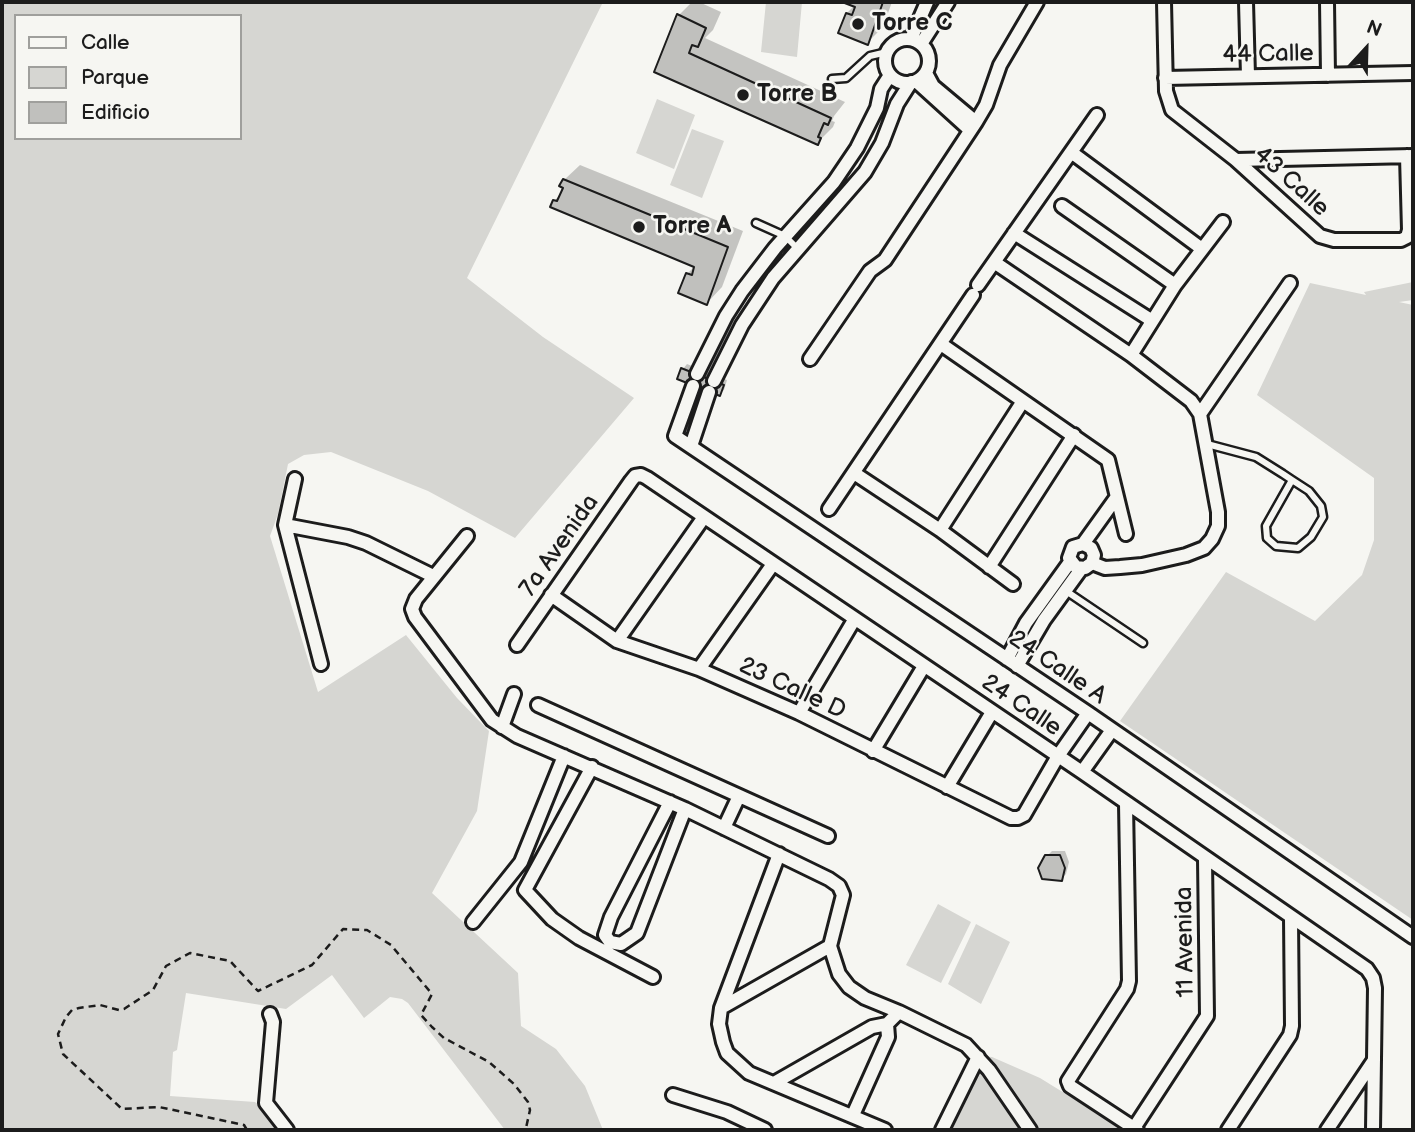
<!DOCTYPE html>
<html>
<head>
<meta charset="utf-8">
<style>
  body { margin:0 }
  #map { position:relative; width:1415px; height:1132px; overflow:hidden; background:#f6f6f2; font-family:"Balsamiq Sans",sans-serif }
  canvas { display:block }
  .frame { position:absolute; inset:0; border:4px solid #1c1c1c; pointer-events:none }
  .legend { position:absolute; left:14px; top:14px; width:228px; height:126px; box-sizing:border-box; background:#f6f6f2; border:2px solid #9f9f9c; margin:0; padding:9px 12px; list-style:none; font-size:21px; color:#1c1c1c }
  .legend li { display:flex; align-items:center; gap:14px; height:35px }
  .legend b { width:35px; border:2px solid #9f9f9c }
  .north { position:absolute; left:1331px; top:14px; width:70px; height:70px; -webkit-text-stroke:5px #f6f6f2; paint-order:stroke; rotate:22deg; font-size:19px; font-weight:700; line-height:28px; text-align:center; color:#1c1c1c }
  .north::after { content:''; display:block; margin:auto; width:24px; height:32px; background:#1c1c1c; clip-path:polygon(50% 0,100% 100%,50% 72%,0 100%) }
</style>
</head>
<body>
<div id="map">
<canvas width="1415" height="1132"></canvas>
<div class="frame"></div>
<ul class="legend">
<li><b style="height:9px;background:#f6f6f2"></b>Calle</li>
<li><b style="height:19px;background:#d6d6d2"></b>Parque</li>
<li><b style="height:19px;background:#c0c0bd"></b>Edificio</li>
</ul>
<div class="north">N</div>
</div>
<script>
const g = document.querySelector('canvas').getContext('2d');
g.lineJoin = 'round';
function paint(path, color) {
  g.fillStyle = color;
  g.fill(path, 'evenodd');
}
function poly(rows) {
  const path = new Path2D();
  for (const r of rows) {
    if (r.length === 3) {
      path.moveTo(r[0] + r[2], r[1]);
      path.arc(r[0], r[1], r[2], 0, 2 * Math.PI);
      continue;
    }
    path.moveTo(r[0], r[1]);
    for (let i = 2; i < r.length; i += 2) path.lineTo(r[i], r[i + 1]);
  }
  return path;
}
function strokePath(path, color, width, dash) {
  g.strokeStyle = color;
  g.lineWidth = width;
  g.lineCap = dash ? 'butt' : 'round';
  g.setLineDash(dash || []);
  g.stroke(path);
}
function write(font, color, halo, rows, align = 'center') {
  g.font = font + ' "Balsamiq Sans",sans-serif';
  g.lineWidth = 5;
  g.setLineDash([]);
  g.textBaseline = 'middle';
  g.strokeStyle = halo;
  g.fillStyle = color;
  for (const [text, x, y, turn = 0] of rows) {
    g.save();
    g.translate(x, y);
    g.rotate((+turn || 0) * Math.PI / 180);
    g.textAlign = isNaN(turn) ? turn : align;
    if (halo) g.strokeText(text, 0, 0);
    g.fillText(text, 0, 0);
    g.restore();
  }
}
paint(poly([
  [2,2,603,2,467,278,543,337,634,398,515,538,428,491,331,452,304,455,288,464,278,514,270,536,318,692,406,635,457,698,489,731,477,811,432,893,518,973,521,1026,556,1049,585,1086,603,1130,505,1130,408,1003,402,999,390,997,364,1018,332,975,286,1009,186,993,177,1050,173,1052,170,1096,255,1102,266,1111,278,1130,2,1130],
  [16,16,240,16,240,138,16,138],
  [766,2,802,2,797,57,761,52],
  [657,99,695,115,674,169,636,153],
  [692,129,724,141,702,198,670,185],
  [1413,282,1413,300,1399,302,1413,305,1413,920,1120,721,1226,572,1315,621,1362,575,1374,540,1374,478,1257,395,1310,283,1366,295,1364,292],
  [938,904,971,922,941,983,906,965],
  [976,924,1010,942,981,1004,948,984],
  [983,1056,992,1057,1040,1078,1124,1130,946,1130]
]), '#d6d6d2');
paint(poly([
  [692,2,699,2,721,12,713,30,705,38,845,102,834,116,832,121,835,122,833,127,817,143,657,71,679,15],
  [846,2,892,2,883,27,867,43,847,13,855,5],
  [580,165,743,231,722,287,707,303,687,274,695,266,554,201,563,192,564,180],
  [687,364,727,380,724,390,719,394,683,369],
  [1052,851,1065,851,1069,862,1066,874,1061,879,1047,856]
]), '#0003');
const building = poly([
  [842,2,883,2,868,45,838,33,846,13,852,15,855,7,842,2],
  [677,14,706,28,698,47,692,45,689,53,831,118,828,125,824,123,818,137,821,138,818,145,654,72,677,14],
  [563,179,728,247,707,305,678,293,686,273,692,275,694,267,550,207,553,200,557,201,563,188,559,186,563,179],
  [681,368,724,385,720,396,677,379,681,368],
  [1045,855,1060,855,1065,868,1062,881,1042,879,1038,868,1045,855]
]);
paint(building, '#c0c0bd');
strokePath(building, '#1c1c1c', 2);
const service = poly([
  [832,79,846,78,870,56,887,52],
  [756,223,785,236,798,249],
  [1207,444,1256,457,1283,474,1292,480,1309,491,1321,506,1323,517,1311,537,1298,548,1276,546,1267,538,1266,526,1292,480],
  [1066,591,1143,643]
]);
const minor = poly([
  [1164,2,1166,91,1172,110,1236,160,1320,236,1334,240,1401,240,1407,237,1409,230,1407,156],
  [1246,2,1248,76],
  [1327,2,1328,75],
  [911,39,927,2],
  [907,61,22],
  [921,44,948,2],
  [926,73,933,86,976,122],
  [1165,78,1413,73],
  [916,81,970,130],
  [1071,152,1202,249],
  [1236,160,1413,156],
  [1062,206,1175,285],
  [1014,233,1151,320],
  [994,262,1131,355,1191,401,1200,414],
  [978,285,1097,115],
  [941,344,1108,460,1126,534],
  [1131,355,1175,285,1223,222],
  [810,359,870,271,885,260,976,122,986,105,1000,65,1037,2],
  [697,374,726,316,742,291,775,248,834,182,857,148,877,108,881,89,890,75],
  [714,381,742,325,773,278,865,172,882,143,897,104,911,82],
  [693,386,675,436,1088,713,1413,937],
  [691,446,709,392],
  [854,473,940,530,1013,584],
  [295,479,285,525,321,664],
  [829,509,973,295],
  [285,525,348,537,366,543,433,576],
  [940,530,1023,401],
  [467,536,416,599,412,609,415,617,492,720,517,736,685,809,829,879,839,886,843,895,830,946,839,974,849,987,865,998,899,1012,966,1045,989,1070,1030,1130],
  [1083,544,1116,498],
  [1092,563,1094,555,1091,548,1083,544,1073,547,1069,558,1076,567,1085,568,1092,563,1105,568,1120,567,1142,565,1186,555,1204,548,1212,539,1218,526,1218,512,1200,414,1290,283],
  [989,567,1074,435],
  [551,595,617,641,699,669,799,713,1011,818,1018,818,1024,815,1058,756,1088,713],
  [617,641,704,517],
  [517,645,631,481,635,476,641,475,647,478,1082,772,1367,969,1373,978,1375,988,1373,1130],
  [1007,659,1026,623,1070,562],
  [1017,666,1044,620,1081,569],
  [699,669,773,564],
  [538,705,828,836],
  [799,713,854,620],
  [502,727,514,694],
  [873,751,924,666],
  [592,767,525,890,552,919,579,938,653,977],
  [1082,772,1112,730],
  [947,787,992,712],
  [670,802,611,917,605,935,610,942,621,944,637,933,685,809],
  [1126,804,1129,981,1127,989,1068,1081,1070,1086,1137,1130],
  [724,828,739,796],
  [779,854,721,1008,719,1024,723,1042,727,1053,749,1073,885,1130],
  [473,922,521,862,564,756],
  [721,1008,830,946],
  [270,1014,273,1022,266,1103,287,1130],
  [774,1083,872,1027,887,1024,899,1012],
  [673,1095,727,1112,765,1130],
  [853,1115,888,1037,887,1024],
  [1134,1128,1207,1016,1205,859],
  [942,1130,978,1057],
  [1228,1130,1290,1035,1292,1026,1291,918],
  [1327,1130,1374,1060]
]);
strokePath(service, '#1c1c1c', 11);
strokePath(minor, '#1c1c1c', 18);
strokePath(poly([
  [247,1130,244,1125,159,1107,122,1109,63,1054,58,1034,66,1017,72,1010,79,1008,100,1005,119,1010,124,1009,153,990,166,966,190,953,230,961,258,991,312,965,343,929,367,930,391,945,432,994,421,1015,432,1027,444,1038,489,1062,514,1084,528,1102,530,1110,526,1128,528,1130]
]), '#1c1c1c', 2.5, [7, 5]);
strokePath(service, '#f6f6f2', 6);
strokePath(minor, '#f6f6f2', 12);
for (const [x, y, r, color] of [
  [858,24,7,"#1c1c1c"],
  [743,95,7,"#1c1c1c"],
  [639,227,7,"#1c1c1c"]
]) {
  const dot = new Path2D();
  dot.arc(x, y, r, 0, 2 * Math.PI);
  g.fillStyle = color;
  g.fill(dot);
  strokePath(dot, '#f6f6f2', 2.5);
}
write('bold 24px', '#1c1c1c', '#f6f6f2', [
  ["Torre C",872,24],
  ["Torre B",757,95],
  ["Torre A",653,227]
], 'left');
write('24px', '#1c1c1c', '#f6f6f2', [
  ["44 Calle",1268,55,-1],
  ["43 Calle",1291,182,42],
  ["7a Avenida",560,546,-55],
  ["24 Calle A",1057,668,34],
  ["23 Calle D",792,689,25],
  ["24 Calle",1021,706,34],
  ["11 Avenida",1186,942,-91]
]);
</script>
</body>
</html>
